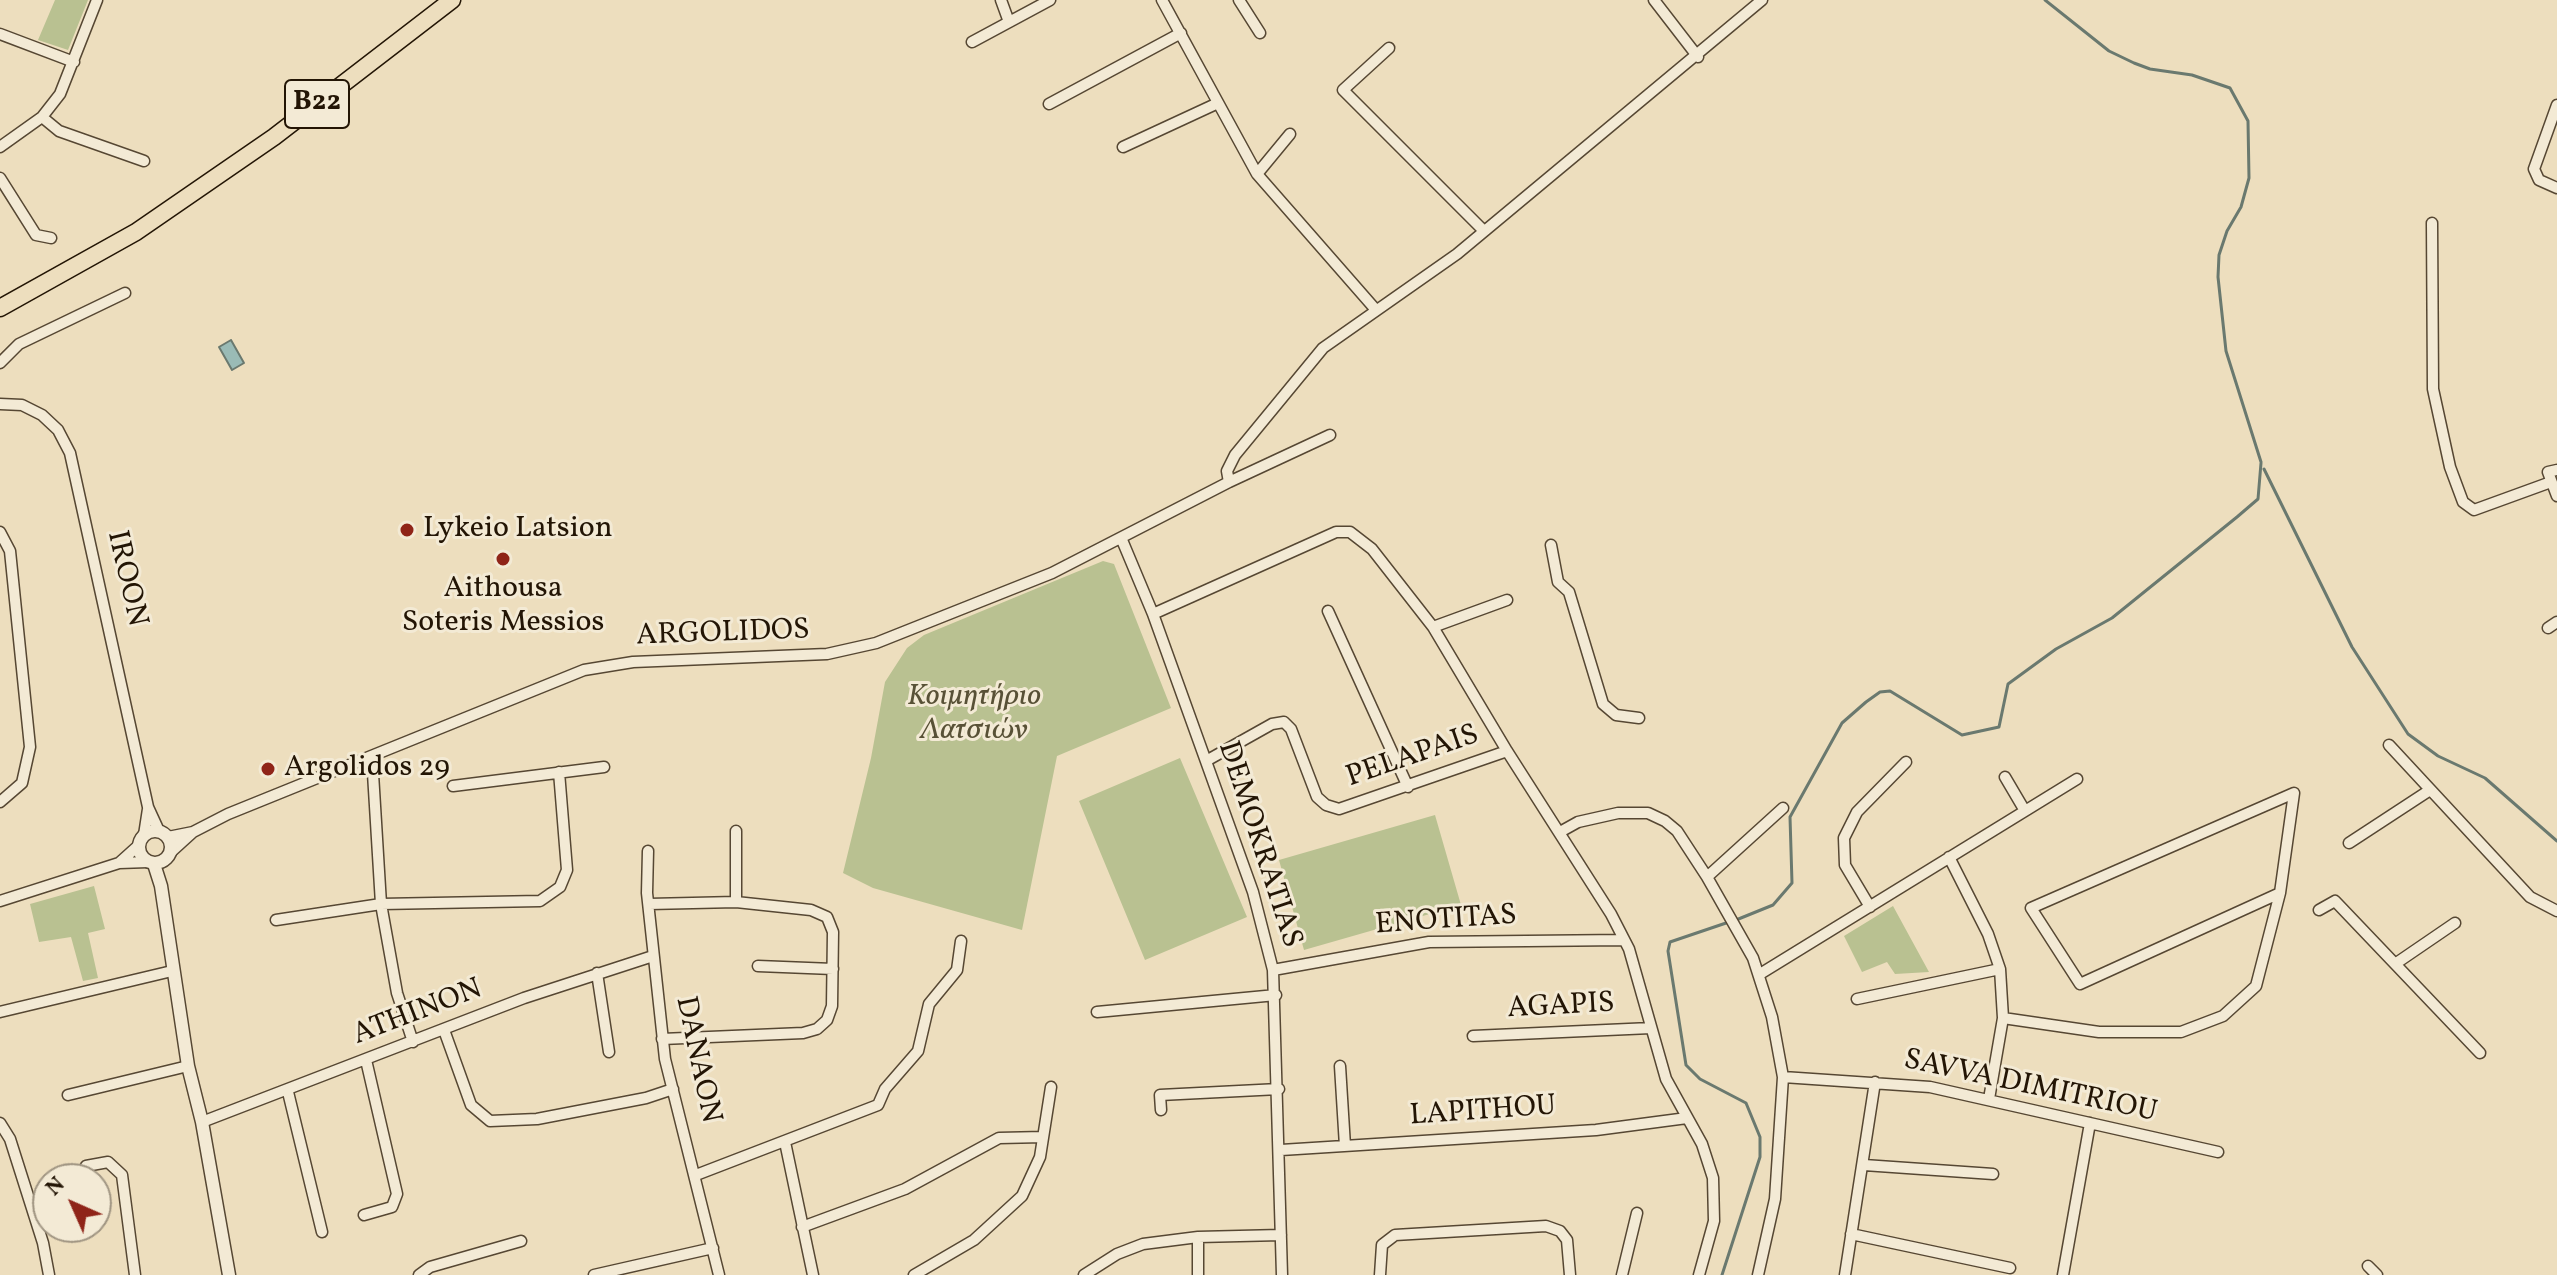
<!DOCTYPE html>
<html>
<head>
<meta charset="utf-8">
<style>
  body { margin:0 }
  #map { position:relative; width:2557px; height:1275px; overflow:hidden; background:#eddebe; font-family:Vollkorn,serif }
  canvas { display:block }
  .north { position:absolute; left:32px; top:1163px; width:80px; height:80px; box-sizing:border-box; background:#f3ead5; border:2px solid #a09582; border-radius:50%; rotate:315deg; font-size:22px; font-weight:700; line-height:32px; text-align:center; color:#231505 }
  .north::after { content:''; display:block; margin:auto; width:28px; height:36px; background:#8f2418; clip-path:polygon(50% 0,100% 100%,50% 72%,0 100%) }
</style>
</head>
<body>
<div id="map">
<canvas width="2557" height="1275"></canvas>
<div class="north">N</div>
</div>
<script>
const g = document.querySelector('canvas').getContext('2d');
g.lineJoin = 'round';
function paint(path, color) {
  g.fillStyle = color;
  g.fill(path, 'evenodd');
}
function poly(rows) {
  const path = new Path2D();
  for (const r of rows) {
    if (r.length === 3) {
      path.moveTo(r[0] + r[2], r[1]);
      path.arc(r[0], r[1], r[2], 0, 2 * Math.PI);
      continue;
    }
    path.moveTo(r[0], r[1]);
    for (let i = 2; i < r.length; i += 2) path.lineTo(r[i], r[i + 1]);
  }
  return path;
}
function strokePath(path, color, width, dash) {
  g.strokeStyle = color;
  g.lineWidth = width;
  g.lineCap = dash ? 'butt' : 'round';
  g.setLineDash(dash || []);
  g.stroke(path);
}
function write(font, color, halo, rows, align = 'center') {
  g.font = font + ' Vollkorn,serif';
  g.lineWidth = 6;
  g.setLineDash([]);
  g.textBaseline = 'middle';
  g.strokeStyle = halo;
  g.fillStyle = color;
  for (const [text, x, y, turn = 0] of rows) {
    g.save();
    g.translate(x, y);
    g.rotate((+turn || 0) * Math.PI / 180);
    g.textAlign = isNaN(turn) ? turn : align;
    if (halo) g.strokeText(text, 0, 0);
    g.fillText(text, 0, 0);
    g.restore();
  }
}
paint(poly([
  [55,0,88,0,68,50,38,40],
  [1103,561,1114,564,1171,708,1057,756,1022,930,873,888,843,873,871,758,885,682,907,648,924,635],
  [1180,758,1247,917,1145,960,1079,801],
  [1435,815,1461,905,1304,950,1279,860],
  [94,886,105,929,88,933,98,978,83,981,71,937,39,942,30,904],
  [1893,906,1929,972,1895,974,1887,962,1862,972,1844,936]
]), '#b9c191');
const water = poly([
  [231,340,244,363,232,370,219,347,231,340]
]);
paint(water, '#9abbb6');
strokePath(water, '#6a796f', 2);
strokePath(poly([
  [2045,0,2109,51,2134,63,2150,69,2192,75,2230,88,2248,121,2249,178,2241,207,2227,231,2219,255,2218,277,2226,351,2261,462],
  [2264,469,2352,647,2408,734,2438,756,2485,778,2557,841],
  [1736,920,1773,905,1792,883,1790,817,1842,723,1866,702,1880,692,1890,691,1962,735,1999,727,2008,684,2056,649,2112,618,2237,517,2258,499,2261,463],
  [1722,1275,1760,1157,1760,1137,1746,1103,1700,1079,1686,1065,1668,951,1670,942,1729,922]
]), '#6a796f', 3);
const minor = poly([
  [1001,0,1009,22],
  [1162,0,1257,174,1376,310],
  [1239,0,1260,33],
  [1654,0,1698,57],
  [0,34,74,62],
  [972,42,1050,0],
  [1389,48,1343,90,1483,230],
  [1049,104,1181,33],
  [2557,105,2534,169,2539,180,2557,188],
  [42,117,59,131,144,161],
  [0,147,42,117,60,94,97,0],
  [1123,147,1218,103],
  [1257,174,1290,134],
  [0,178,36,235,51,238],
  [2432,223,2433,389,2450,467,2463,502,2474,510,2551,482],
  [0,363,19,344,125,293],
  [0,404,22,405,42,415,58,430,70,453,148,807,159,831],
  [2557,470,2548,472,2557,496],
  [1229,482,1227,471,1235,455,1323,348,1457,254,1762,0],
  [0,532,10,551,30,747,22,783,0,802],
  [1122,540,1153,614,1253,892,1273,970,1282,1275],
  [1551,545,1558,582,1569,592,1603,704,1616,715,1639,718],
  [1328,611,1408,787],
  [1153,614,1336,532,1350,532,1372,549,1433,627,1507,751,1611,914,1629,949,1666,1079,1702,1144,1713,1178,1714,1221,1699,1275],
  [1433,627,1507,600],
  [2548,628,2557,622],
  [2389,745,2530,897,2557,911],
  [372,757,381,904,397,993,413,1042],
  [1206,761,1272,724,1284,722,1291,729,1317,797,1326,805,1339,809,1507,751],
  [2005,777,2025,811],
  [453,786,604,767],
  [736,831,736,902],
  [1560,832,1578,822,1618,813,1648,813,1665,821,1677,831,1707,877,1753,958,1772,1017,1783,1077,1775,1199,1758,1275],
  [144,835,148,809],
  [168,837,193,832],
  [2349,843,2430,790],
  [648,851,647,893,665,1059,719,1275],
  [171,852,193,832,228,814,584,670,633,662,827,654,876,643,1052,573,1229,482,1330,435],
  [1949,857,1988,934,2000,969,2003,1018,1989,1099],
  [119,863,139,845],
  [1707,877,1783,808],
  [0,901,119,863,148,862],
  [649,904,736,902,811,910,827,917,833,932,832,1006,827,1020,817,1029,803,1033,662,1039],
  [1870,907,1845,865,1844,838,1857,812,1906,762],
  [2319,910,2335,901,2480,1053],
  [276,920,381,904,540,901,560,887,567,870,559,772],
  [2395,964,2455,923],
  [758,966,833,969],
  [1273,970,1429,942,1624,940],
  [597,973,609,1052],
  [1760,974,2077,779],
  [1857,999,2000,969],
  [0,1012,172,971],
  [1097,1012,1276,995],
  [2003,1018,2099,1032,2181,1032,2223,1016,2256,986,2280,893,2080,984,2031,908,2294,793,2280,893],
  [444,1030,471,1105,490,1121,537,1119,646,1098,673,1089],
  [1473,1036,1651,1028],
  [1340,1066,1345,1146],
  [1783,1077,1930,1087,2218,1152],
  [288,1092,322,1232],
  [68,1095,188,1066],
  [1161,1110,1160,1095,1279,1089],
  [202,1122,524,998,653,956],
  [0,1123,10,1139,43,1243,49,1275],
  [785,1142,813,1275],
  [1281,1150,1596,1130,1687,1118],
  [1864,1165,1993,1174],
  [86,1166,108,1162,122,1175,135,1275],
  [696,1175,878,1105,885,1089,918,1051,929,1004,957,970,961,941],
  [364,1215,392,1207,397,1194,366,1060],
  [802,1227,905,1189,999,1138,1043,1137],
  [1851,1234,2010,1268],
  [2368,1266,2377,1275],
  [419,1275,430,1267,521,1241],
  [594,1275,713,1248],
  [914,1275,974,1240,1022,1196,1040,1157,1051,1087],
  [1084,1275,1117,1254,1143,1244,1198,1237,1281,1235],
  [1198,1275,1198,1237],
  [1380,1275,1382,1245,1395,1235,1546,1226,1560,1231,1567,1240,1570,1275],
  [1622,1275,1637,1213],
  [1845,1275,1875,1082],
  [2063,1275,2090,1123]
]);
const tertiary = poly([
  [155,847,16],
  [154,864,161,886,188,1066,202,1122,229,1275]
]);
const primary = poly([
  [0,308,136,232,274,137,452,0]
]);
strokePath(minor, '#564733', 13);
strokePath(tertiary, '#564733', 15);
strokePath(primary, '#231505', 19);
strokePath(minor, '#f3ead5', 10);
strokePath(tertiary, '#f3ead5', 12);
strokePath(primary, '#eddebe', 16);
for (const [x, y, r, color] of [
  [407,530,8,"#8f2418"],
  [503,559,8,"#8f2418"],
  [268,769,8,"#8f2418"]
]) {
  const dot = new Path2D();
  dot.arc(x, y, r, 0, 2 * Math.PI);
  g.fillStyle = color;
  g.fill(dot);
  strokePath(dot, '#f3ead5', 3);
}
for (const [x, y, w] of [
  [317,104,64]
]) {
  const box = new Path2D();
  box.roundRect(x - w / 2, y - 24, w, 48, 6);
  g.fillStyle = '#f3ead5';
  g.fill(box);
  strokePath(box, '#231505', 2);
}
write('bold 28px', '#231505', null, [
  ["B22",317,104]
]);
write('30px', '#231505', '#f3ead5', [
  ["Lykeio Latsion",423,530],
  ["Aithousa",503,590,"center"],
  ["Soteris Messios",503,624,"center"],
  ["Argolidos 29",284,769]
], 'left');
write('30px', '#231505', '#f3ead5', [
  ["IROON",125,579,77],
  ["ARGOLIDOS",723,635,-2],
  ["PELAPAIS",1413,758,-19],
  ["DEMOKRATIAS",1258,845,72],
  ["ENOTITAS",1446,922,-4],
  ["AGAPIS",1561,1008,-3],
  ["ATHINON",418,1014,-21],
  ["DANAON",696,1060,78],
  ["SAVVA DIMITRIOU",2030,1088,12],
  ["LAPITHOU",1483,1113,-4]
]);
write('italic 30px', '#585136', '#f3ead5', [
  ["Κοιμητήριο",974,698],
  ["Λατσιών",974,732]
]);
</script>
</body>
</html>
